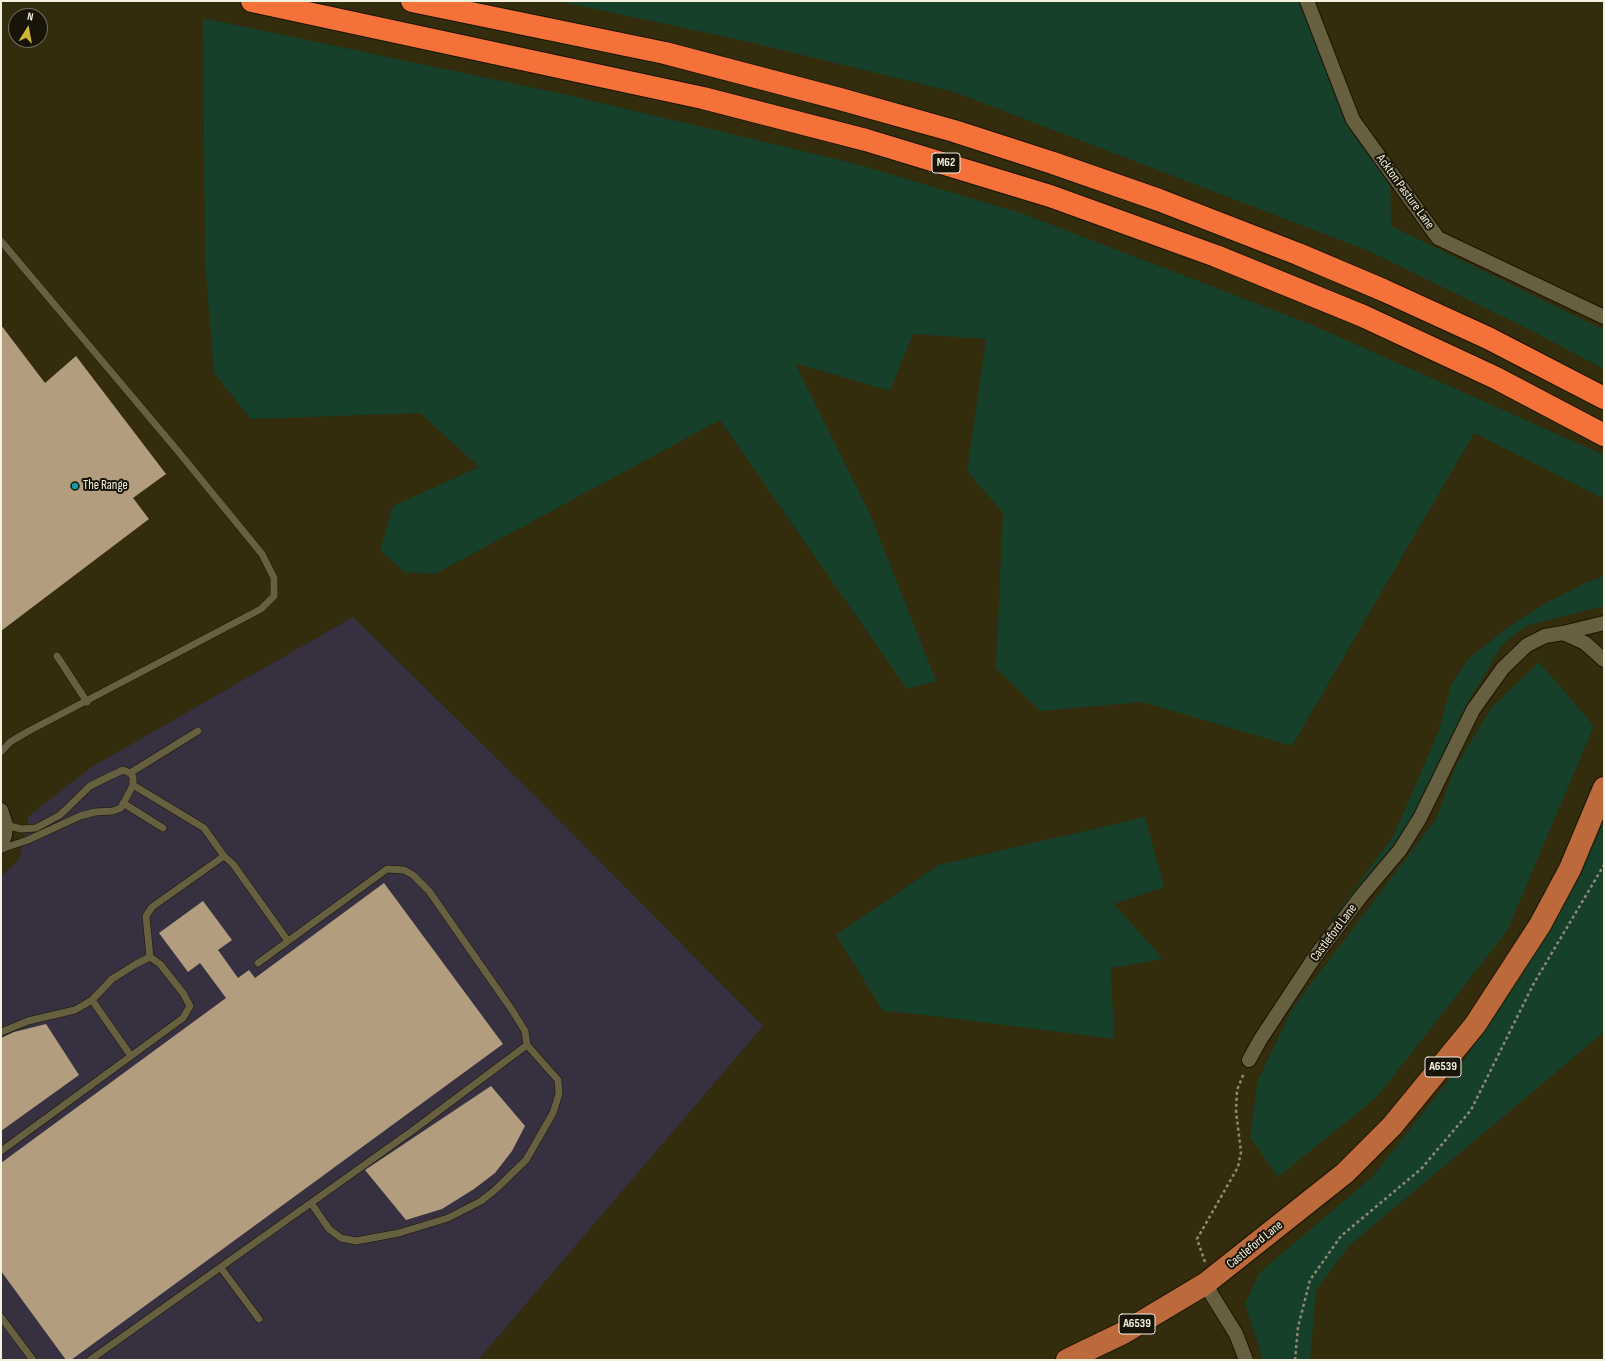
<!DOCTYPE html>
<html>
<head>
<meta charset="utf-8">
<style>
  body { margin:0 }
  #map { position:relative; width:1605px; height:1361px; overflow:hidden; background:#332c0d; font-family:"Sofia Sans Condensed",sans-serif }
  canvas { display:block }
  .frame { position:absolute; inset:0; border:2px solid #f5f1df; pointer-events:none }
  .north { position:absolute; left:8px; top:8px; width:40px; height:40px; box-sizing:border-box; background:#181508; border:1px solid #706d5e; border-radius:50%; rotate:11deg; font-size:11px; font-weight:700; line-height:16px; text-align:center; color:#f5f1df }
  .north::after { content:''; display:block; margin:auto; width:14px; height:18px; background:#cfb837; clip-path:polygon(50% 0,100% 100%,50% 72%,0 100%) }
</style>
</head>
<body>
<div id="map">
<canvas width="1605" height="1361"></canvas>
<div class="frame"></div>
<div class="north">N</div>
</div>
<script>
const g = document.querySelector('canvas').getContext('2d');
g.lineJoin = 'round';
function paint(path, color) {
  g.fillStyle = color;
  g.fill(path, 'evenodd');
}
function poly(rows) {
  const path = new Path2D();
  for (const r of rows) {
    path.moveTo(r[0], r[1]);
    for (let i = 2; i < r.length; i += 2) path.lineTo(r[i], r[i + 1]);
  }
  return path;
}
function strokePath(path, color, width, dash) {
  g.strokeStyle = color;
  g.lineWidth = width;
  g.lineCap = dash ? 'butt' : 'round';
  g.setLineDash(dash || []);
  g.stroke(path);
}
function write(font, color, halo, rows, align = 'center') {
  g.font = font + ' "Sofia Sans Condensed",sans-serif';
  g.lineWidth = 4;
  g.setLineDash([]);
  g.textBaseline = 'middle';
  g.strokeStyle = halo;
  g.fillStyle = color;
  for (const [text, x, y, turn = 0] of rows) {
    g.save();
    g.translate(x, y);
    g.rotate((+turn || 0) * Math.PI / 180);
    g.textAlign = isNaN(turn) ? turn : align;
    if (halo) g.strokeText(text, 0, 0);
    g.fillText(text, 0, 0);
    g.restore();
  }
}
paint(poly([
  [353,617,535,796,763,1026,478,1360,1,1360,1,876,19,860,29,816,90,768]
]), '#363041');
paint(poly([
  [558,1,1305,1,1349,108,1390,180,1391,226,1604,330,1604,369,1530,330,1369,251,954,92,745,41],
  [203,18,568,95,853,163,1021,213,1310,324,1604,455,1604,499,1474,433,1292,746,1142,702,1040,711,996,668,1003,513,967,471,986,339,913,334,890,391,795,363,870,514,936,681,907,689,720,420,435,574,404,572,380,550,393,506,479,467,420,413,251,419,214,373,205,262],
  [1604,576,1604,606,1526,626,1502,645,1467,704,1415,815,1384,858,1324,931,1394,835,1439,730,1451,685,1468,659,1508,627,1546,603,1585,583],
  [1539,662,1594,726,1507,931,1377,1097,1278,1177,1250,1137,1258,1080,1292,1009,1436,819,1455,767,1492,707],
  [1145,817,1164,887,1114,904,1163,959,1111,968,1114,1039,926,1015,883,1011,836,935,938,865],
  [1604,818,1604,1032,1349,1246,1316,1290,1310,1360,1263,1360,1245,1304,1259,1273,1372,1177,1463,1062,1543,937,1596,841]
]), '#164029');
paint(poly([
  [1,325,45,383,76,356,166,474,133,498,149,519,1,631],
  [384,883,503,1044,71,1360,66,1360,1,1271,1,1163,226,998,200,963,188,972,159,933,203,901,232,940,218,950,238,978,249,970,255,978],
  [46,1024,79,1075,1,1131,1,1038,14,1032],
  [491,1086,525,1126,512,1151,495,1173,474,1189,442,1209,406,1220,365,1170]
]), '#b29e7f');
const lane = poly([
  [1,241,177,450,262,554,274,578,274,596,261,609,27,732,10,742,1,752],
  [57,656,87,702],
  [130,773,198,731],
  [133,785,204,828,224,856],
  [123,803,163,828],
  [1,849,28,840,80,816,95,812,113,811,121,808,133,785,133,777,130,773,123,770,106,778,90,786,60,815,36,828,21,829,6,825],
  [150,957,146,916,152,907,224,856,233,864,288,941],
  [92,1000,131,1056],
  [1,1032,28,1021,75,1010,92,1000,112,979,136,964,150,957,160,964,183,993,190,1006,183,1018,1,1151],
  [311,1203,329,1229,341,1238,356,1241,399,1233,448,1218,481,1201,495,1190,526,1160,553,1113,559,1094,558,1080,527,1045],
  [221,1268,259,1319],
  [1,1317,33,1360],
  [90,1360,412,1131,527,1045,525,1031,512,1010,429,891,413,875,404,870,387,869,258,963]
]);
const street = poly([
  [1307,1,1353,120,1438,238,1604,317],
  [1563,633,1585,643,1604,660],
  [1,810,6,825,5,835,1,846],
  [1249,1060,1260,1040,1314,958,1362,895,1400,850,1420,818,1473,710,1503,668,1527,645,1545,636,1563,633,1604,623],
  [1205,1284,1236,1334,1246,1360]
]);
const primary = poly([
  [1067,1360,1123,1333,1205,1284,1345,1173,1392,1126,1475,1025,1540,925,1570,869,1604,788]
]);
const highway = poly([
  [252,1,703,98,866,140,1050,196,1216,256,1363,316,1496,378,1604,435],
  [412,1,665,53,840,99,954,131,1053,163,1159,200,1298,254,1383,290,1488,338,1604,398]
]);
strokePath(lane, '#1b1400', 8);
strokePath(street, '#1b1400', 16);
strokePath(primary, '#1b1400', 24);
strokePath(highway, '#1b1400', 24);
strokePath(poly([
  [1205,1262,1197,1239,1238,1167,1241,1152,1236,1111,1237,1090,1244,1073],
  [1295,1360,1298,1327,1310,1280,1341,1236,1421,1169,1471,1110,1534,983,1604,865]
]), '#918b73', 2.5, [3, 3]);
strokePath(lane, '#676040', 7);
strokePath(street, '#676040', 14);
strokePath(primary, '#bc6a3c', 22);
strokePath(highway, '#f4713a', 22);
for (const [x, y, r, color] of [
  [75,486,4,"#0f9aa8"]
]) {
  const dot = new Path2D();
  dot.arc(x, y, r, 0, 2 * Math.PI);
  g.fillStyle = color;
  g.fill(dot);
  strokePath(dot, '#181508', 1.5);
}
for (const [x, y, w] of [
  [946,163,28],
  [1443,1067,36],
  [1137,1324,36]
]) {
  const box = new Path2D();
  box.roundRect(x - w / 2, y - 10, w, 20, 3);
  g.fillStyle = '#181508';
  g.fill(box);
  strokePath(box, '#f5f1df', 1);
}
write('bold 12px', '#f5f1df', null, [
  ["M62",946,163],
  ["A6539",1443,1067],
  ["A6539",1137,1324]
]);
write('13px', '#f5f1df', '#181508', [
  ["Ackton Pasture Lane",1405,192,54],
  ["Castleford Lane",1334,933,-53],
  ["Castleford Lane",1255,1245,-39]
]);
write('13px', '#f5f1df', '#181508', [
  ["The Range",83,486]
], 'left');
</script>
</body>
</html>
